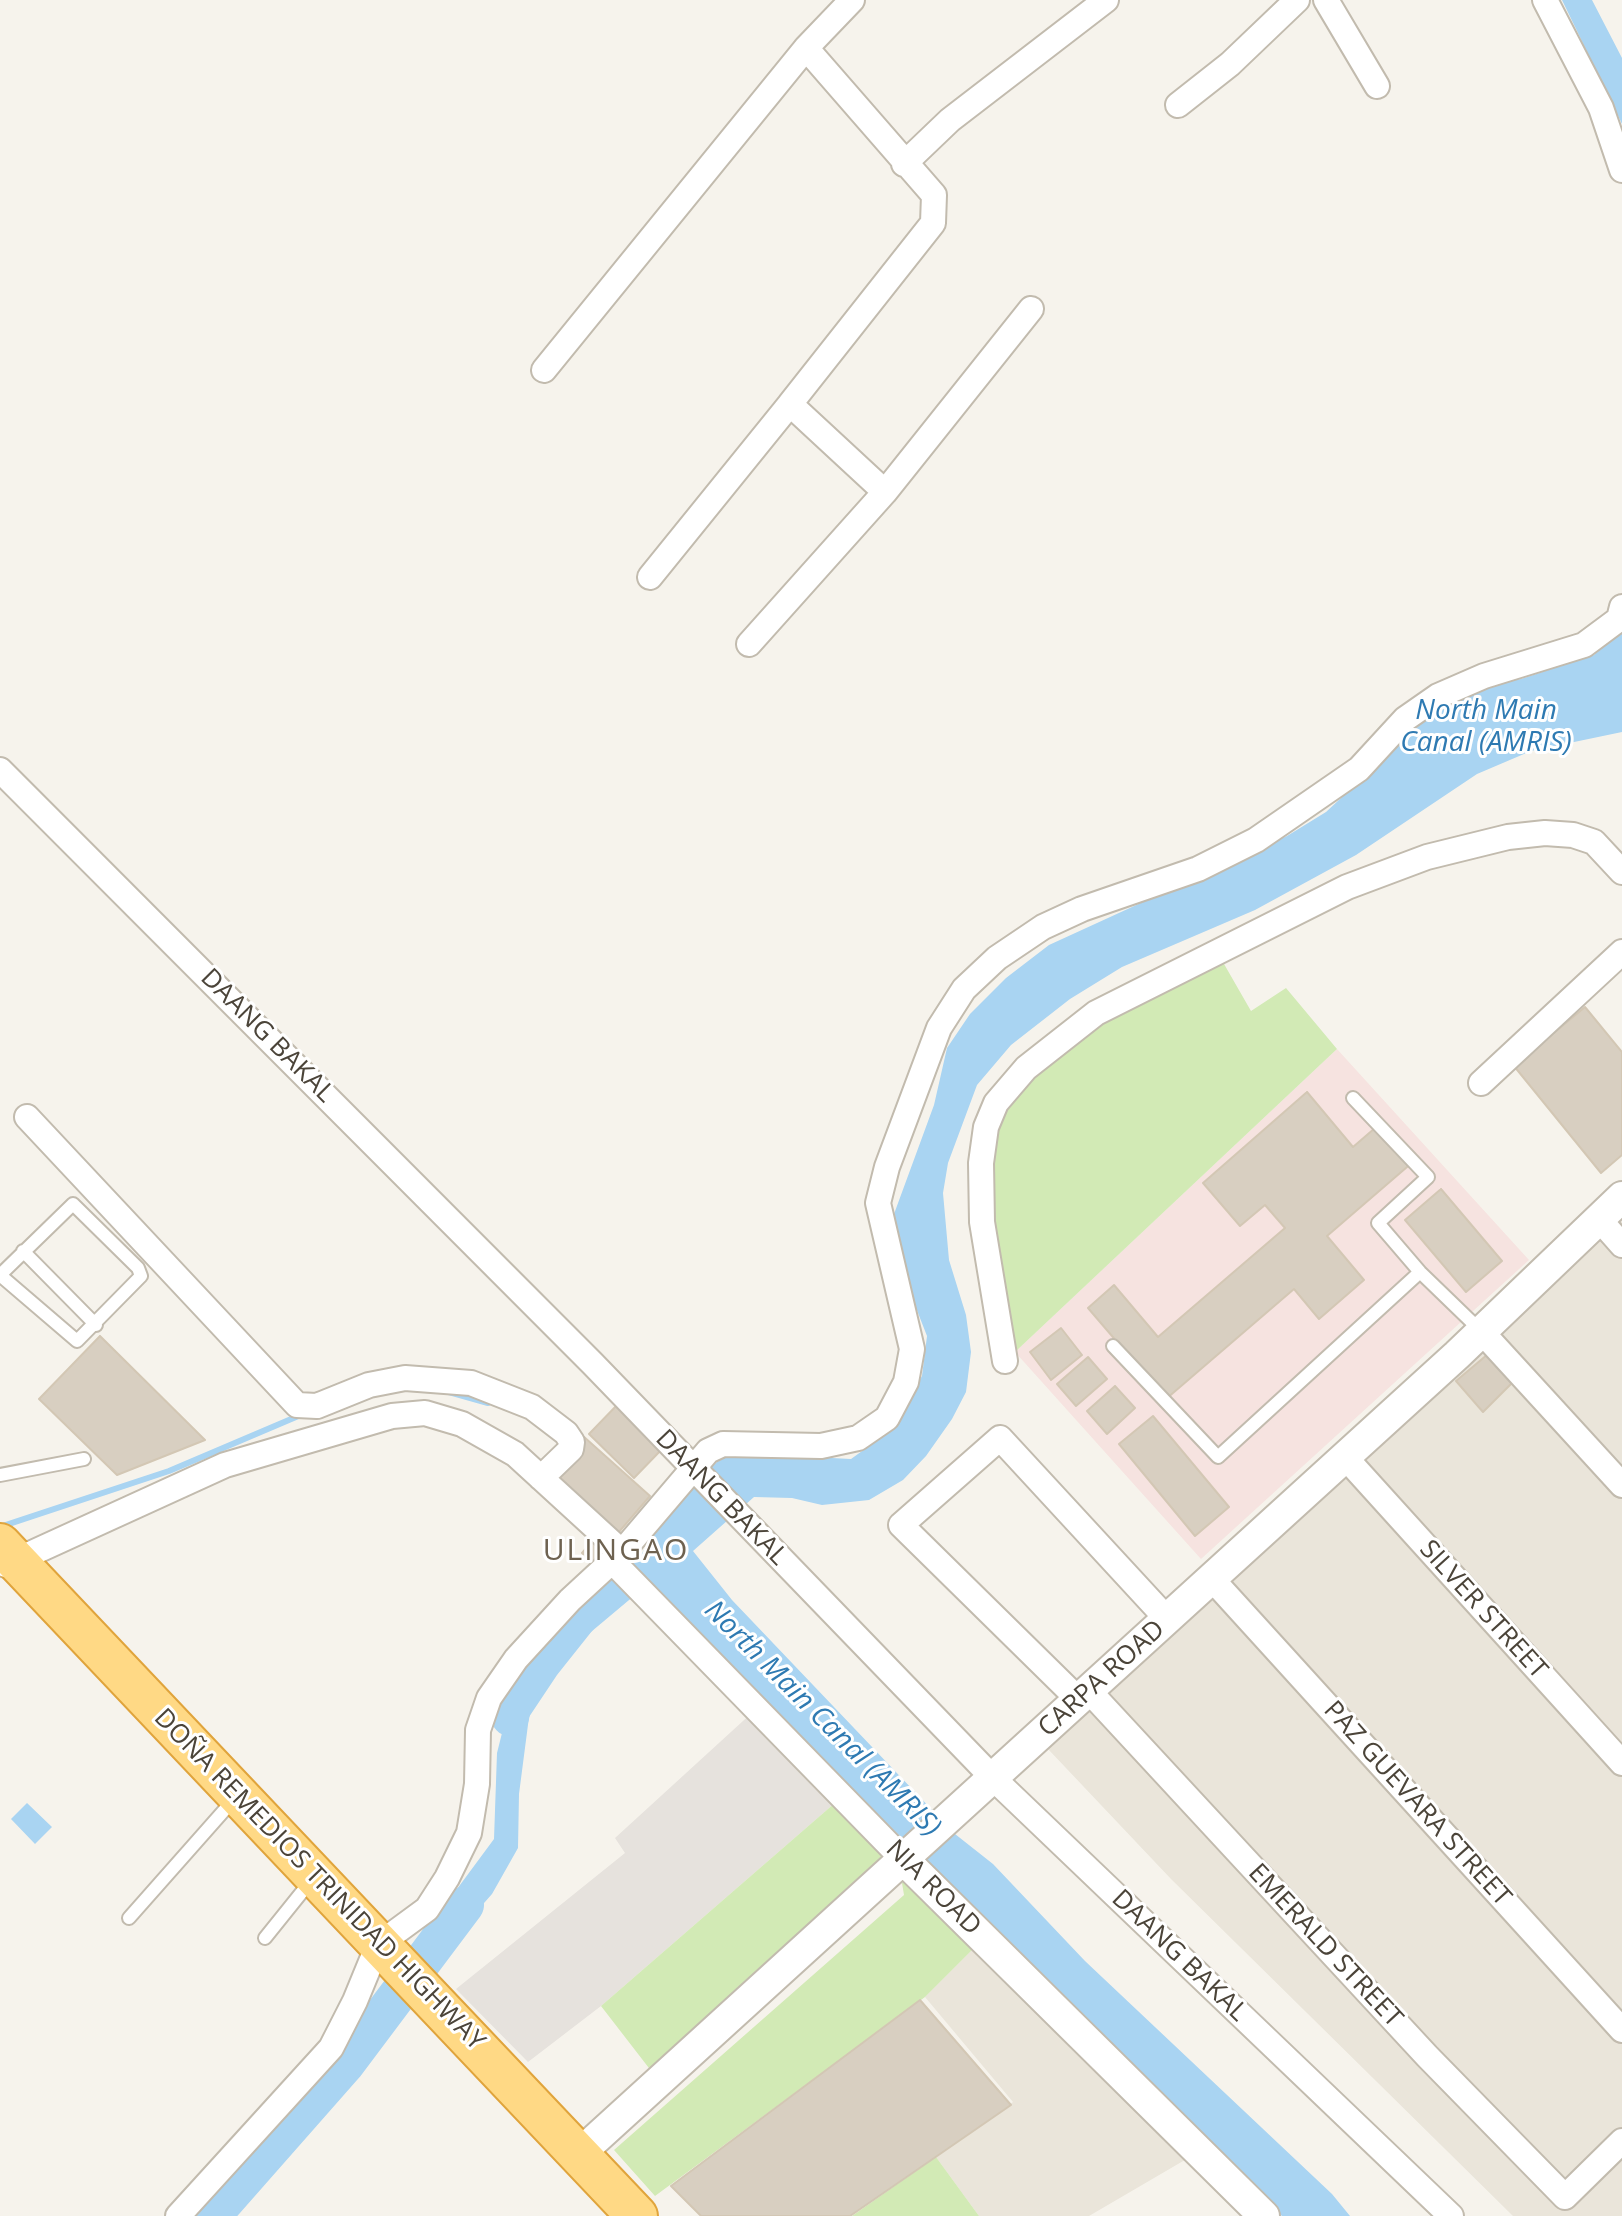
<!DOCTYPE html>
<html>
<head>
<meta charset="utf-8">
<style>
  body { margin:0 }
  canvas { display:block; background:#f6f3ec }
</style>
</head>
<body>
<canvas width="1622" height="2216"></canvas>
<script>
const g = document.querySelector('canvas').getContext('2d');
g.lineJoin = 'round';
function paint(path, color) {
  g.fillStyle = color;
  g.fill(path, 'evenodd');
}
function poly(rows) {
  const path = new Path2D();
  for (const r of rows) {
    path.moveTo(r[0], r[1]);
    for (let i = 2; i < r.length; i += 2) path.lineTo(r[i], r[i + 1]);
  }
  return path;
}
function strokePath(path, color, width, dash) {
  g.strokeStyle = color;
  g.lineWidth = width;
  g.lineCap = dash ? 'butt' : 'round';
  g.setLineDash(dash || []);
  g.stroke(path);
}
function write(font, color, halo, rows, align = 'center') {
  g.font = font + ' "Open Sans",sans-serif';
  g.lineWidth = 6;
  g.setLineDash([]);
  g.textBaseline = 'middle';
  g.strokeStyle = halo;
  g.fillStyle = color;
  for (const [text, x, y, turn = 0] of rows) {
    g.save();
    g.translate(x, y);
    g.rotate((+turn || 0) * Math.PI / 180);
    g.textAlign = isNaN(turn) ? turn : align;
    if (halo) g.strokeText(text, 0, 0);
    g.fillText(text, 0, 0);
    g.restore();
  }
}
paint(poly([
  [1622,1221,1622,2216,1513,2216,1171,1879,1048,1749],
  [975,1947,1190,2157,1089,2216,979,2216,936,2157,1013,2102,925,1997]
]), '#eae5da');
paint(poly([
  [755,1710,836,1802,601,2006,528,2062,456,1989,625,1853,615,1838]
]), '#e6e2dd');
paint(poly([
  [1337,1049,1529,1260,1201,1559,1015,1352]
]), '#f6e3e0');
paint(poly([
  [1220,957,1251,1011,1286,988,1337,1049,1015,1352,997,1342,989,1120,1060,1054,1145,989],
  [836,1802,886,1854,652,2072,601,2006],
  [908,1877,975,1947,925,1997,655,2196,614,2150,904,1895,902,1883],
  [936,2157,979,2216,852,2216]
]), '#d2eab5');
paint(poly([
  [1562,0,1592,0,1622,58,1622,124],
  [1622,630,1622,732,1531,751,1477,774,1356,855,1255,910,1122,967,1070,999,1011,1045,977,1085,948,1163,943,1193,949,1260,966,1315,971,1352,966,1392,952,1419,926,1456,903,1480,869,1500,822,1505,792,1498,754,1497,693,1551,732,1600,955,1834,993,1864,1085,1961,1332,2194,1350,2216,1282,2216,642,1580,623,1592,557,1675,529,1717,519,1794,518,1848,492,1894,439,1954,423,1935,494,1839,497,1753,511,1697,595,1601,633,1570,650,1539,692,1484,717,1462,734,1453,851,1459,890,1431,922,1376,927,1336,911,1295,894,1214,934,1105,947,1048,970,1014,1006,978,1049,945,1287,836,1326,812,1427,718,1447,704,1494,684,1521,679,1594,655],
  [27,1803,52,1827,35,1844,11,1819]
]), '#a9d4f2');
strokePath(poly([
  [449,1392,488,1403],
  [0,1527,169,1471,303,1414]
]), '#a9d4f2', 6);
strokePath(poly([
  [510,1717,513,1703,559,1634,627,1577],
  [212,2216,345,2065,465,1905]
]), '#a9d4f2', 38);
const building = poly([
  [1585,1007,1622,1052,1622,1155,1601,1173,1514,1066,1585,1007],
  [1307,1092,1353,1147,1382,1122,1414,1161,1327,1236,1364,1280,1319,1319,1294,1289,1166,1399,1088,1308,1114,1285,1158,1337,1285,1228,1265,1205,1240,1226,1203,1183,1307,1092],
  [1441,1189,1502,1261,1466,1292,1405,1220,1441,1189],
  [1061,1328,1082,1355,1051,1380,1030,1352,1061,1328],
  [100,1336,205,1440,117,1475,39,1399,100,1336],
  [1488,1354,1514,1381,1483,1412,1456,1381,1488,1354],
  [1088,1357,1107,1379,1076,1406,1057,1384,1088,1357],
  [1115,1386,1135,1408,1107,1434,1087,1411,1115,1386],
  [619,1403,664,1447,634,1478,589,1434,619,1403],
  [1153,1416,1229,1507,1195,1536,1119,1444,1153,1416],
  [583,1436,650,1496,612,1540,545,1479,583,1436],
  [597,1536,613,1551,597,1567,582,1553,597,1536],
  [920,2000,1011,2105,850,2216,701,2216,671,2186,920,2000]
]);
paint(building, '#d8cfc1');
strokePath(building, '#d3c7b4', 2);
const service = poly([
  [1353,1098,1428,1177,1378,1223,1420,1272,1481,1331],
  [73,1204,138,1268,141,1276,77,1341,0,1275,73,1204],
  [23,1251,96,1325],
  [1113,1346,1218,1457,1420,1272],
  [0,1475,84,1459],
  [129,1918,236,1797],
  [265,1938,310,1882]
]);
const minor = poly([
  [1326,0,1377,86],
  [1545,0,1601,108,1622,170],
  [806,48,934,195,933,223,790,404,885,492,1031,309],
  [1178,105,1230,64,1297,0],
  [904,164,950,120,1106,0],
  [544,370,806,48,852,0],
  [650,577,790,404],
  [749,644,885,492],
  [0,770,592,1363,993,1778,1451,2216],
  [1481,1083,1622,952],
  [27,1117,297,1405,317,1406,369,1385,405,1378,471,1383,532,1407,566,1433,572,1442,571,1449,541,1478],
  [1599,1219,1622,1245],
  [1481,1331,1622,1485],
  [1005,1361,982,1222,981,1163,986,1127,996,1103,1026,1068,1096,1013,1347,887,1427,857,1508,837,1545,833,1573,835,1594,842,1622,872],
  [1345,1457,1622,1763],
  [6,1565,225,1465,392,1416,425,1413,462,1424,515,1454,622,1552,616,1565,899,1855],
  [1212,1579,1622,2030],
  [1089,1691,1427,2056,1565,2197,1622,2141],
  [1079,1700,901,1525,1000,1438,1168,1620],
  [178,2216,331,2048,355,2001,378,1945,427,1909,447,1878,469,1833,477,1784,478,1730,489,1698,516,1659,570,1600,622,1552,708,1451,723,1444,821,1446,858,1438,887,1418,906,1382,912,1349,878,1203,887,1167,939,1028,964,989,997,958,1043,927,1082,909,1198,869,1256,840,1359,769,1405,719,1438,696,1484,676,1584,645,1619,619,1622,607]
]);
const tertiary = poly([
  [899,1855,1264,2216],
  [578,2155,1457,1355,1622,1197]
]);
const trunk = poly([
  [0,1544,637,2216]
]);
strokePath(service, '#c2bbae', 16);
strokePath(minor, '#c2bbae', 28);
strokePath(tertiary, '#c2bbae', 34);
strokePath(trunk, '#e0a43c', 44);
strokePath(service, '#fff', 12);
strokePath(minor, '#fff', 24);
strokePath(tertiary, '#fff', 30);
strokePath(trunk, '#ffd985', 40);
write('26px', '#4b4439', '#fff', [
  ["DAANG BAKAL",267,1036,45],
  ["DAANG BAKAL",721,1498,46],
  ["SILVER STREET",1483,1610,48],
  ["CARPA ROAD",1102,1679,-42],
  ["PAZ GUEVARA STREET",1417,1804,48],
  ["DOÑA REMEDIOS TRINIDAD HIGHWAY",319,1880,46],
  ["NIA ROAD",933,1888,45],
  ["EMERALD STREET",1325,1946,47],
  ["DAANG BAKAL",1179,1956,44]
]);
write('italic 28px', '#2e7ab2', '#fff', [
  ["North Main",1486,711],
  ["Canal (AMRIS)",1486,743],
  ["North Main Canal (AMRIS)",822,1719,45]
]);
g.letterSpacing = '2px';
write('30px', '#6e6250', '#fff', [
  ["ULINGAO",616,1551]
]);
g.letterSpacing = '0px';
</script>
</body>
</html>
